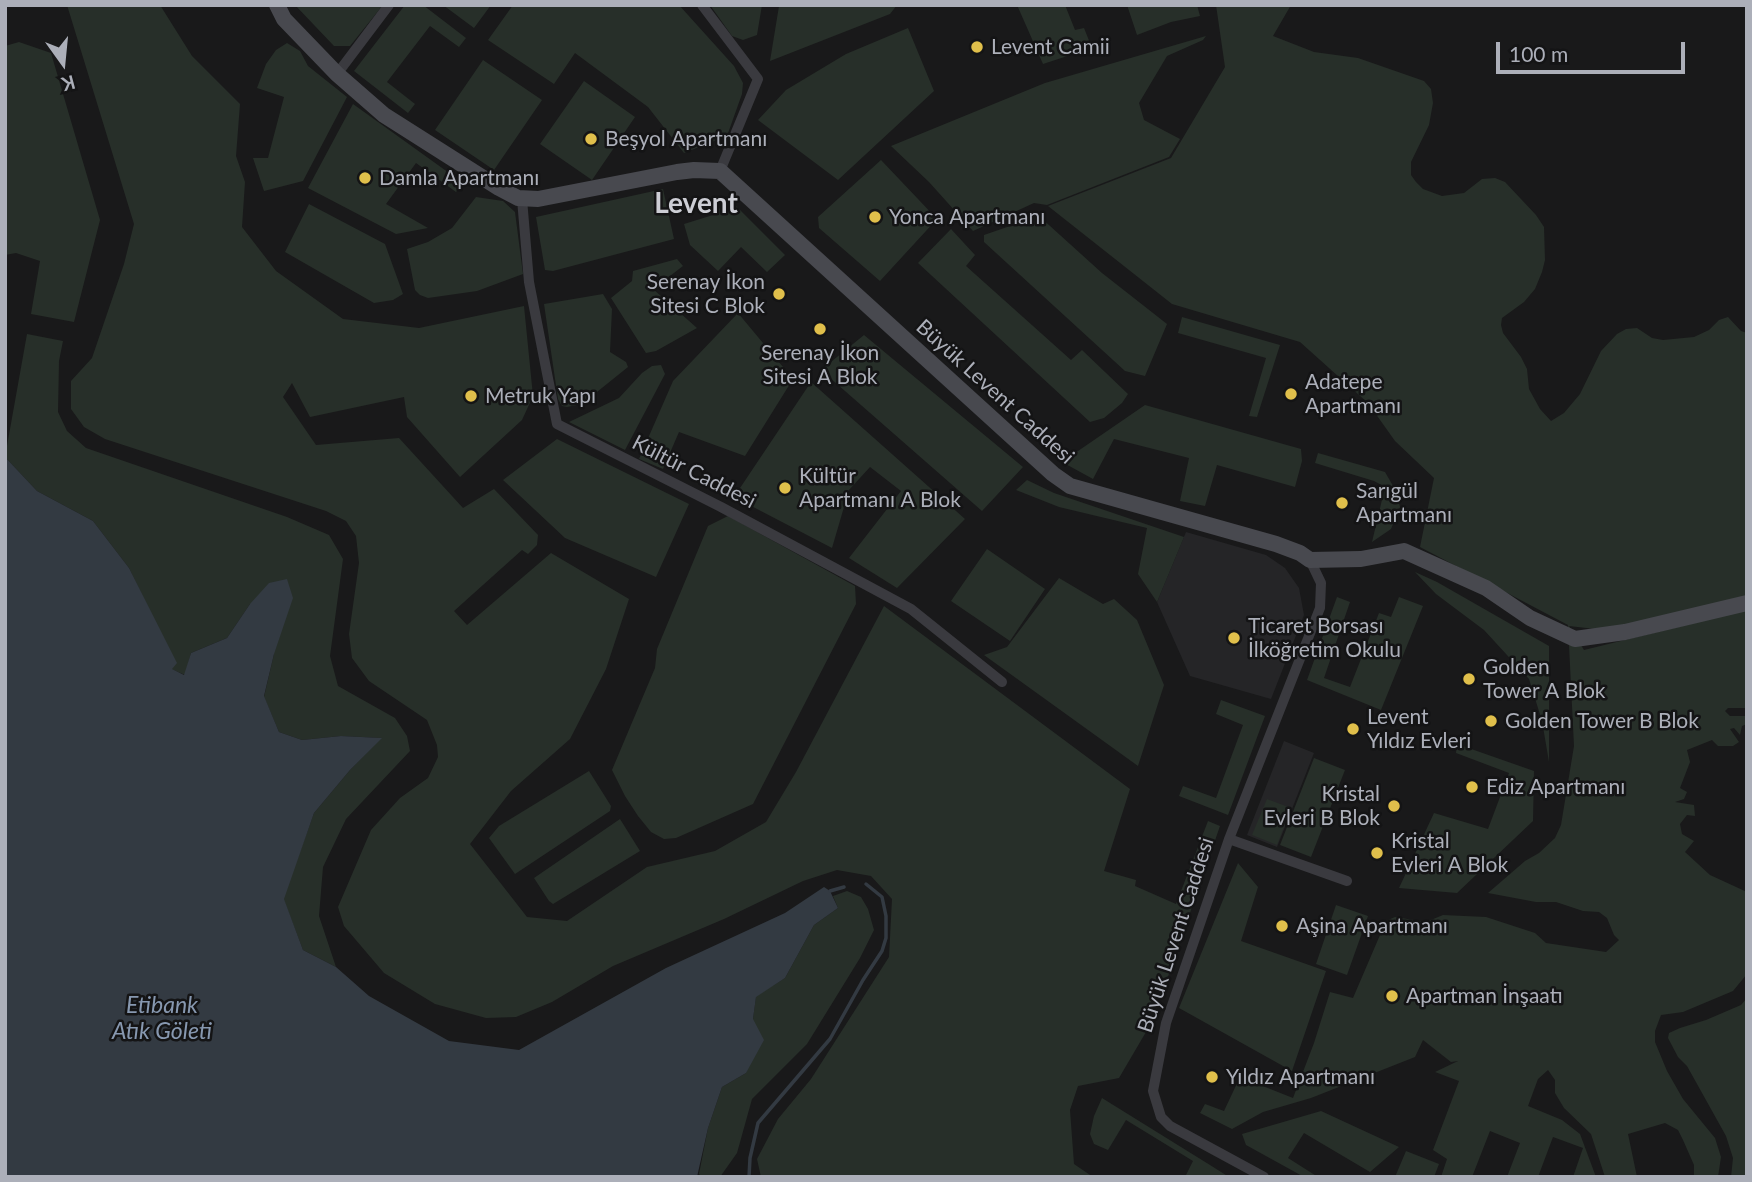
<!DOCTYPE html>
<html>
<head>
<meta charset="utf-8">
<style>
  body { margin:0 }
  #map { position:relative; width:1752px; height:1182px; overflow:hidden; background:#19191a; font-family:Lato,sans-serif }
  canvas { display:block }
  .frame { position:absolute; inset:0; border:7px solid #acafb9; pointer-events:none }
  .north { position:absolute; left:28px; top:28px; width:70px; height:70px; -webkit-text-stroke:5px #141415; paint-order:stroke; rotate:165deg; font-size:19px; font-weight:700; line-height:28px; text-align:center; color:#acafb9 }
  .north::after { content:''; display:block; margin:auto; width:24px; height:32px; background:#acafb9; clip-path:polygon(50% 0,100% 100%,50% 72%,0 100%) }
  .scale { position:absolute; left:1496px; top:42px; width:189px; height:32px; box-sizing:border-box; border:4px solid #acafb9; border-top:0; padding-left:9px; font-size:21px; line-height:24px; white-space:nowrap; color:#acafb9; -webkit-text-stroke:5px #141415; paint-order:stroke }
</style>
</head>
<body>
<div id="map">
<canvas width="1752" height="1182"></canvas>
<div class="frame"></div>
<div class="north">K</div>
<div class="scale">100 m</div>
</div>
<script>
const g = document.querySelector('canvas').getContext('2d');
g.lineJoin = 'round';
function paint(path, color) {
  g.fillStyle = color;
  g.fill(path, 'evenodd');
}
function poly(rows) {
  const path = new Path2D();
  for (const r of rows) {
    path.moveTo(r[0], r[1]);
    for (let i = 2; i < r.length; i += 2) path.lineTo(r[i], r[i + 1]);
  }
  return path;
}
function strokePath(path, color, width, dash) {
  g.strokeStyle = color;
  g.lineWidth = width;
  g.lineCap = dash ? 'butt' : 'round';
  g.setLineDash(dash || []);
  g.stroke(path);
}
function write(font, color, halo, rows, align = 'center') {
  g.font = font + ' Lato,sans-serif';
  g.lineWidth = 5;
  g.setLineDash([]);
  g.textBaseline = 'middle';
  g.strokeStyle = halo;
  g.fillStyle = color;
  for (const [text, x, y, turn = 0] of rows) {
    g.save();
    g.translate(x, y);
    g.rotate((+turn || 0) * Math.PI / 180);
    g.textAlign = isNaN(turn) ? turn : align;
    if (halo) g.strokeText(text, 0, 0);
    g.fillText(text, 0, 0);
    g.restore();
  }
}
paint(poly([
  [1186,532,1266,555,1285,568,1299,588,1304,615,1271,699,1190,676,1157,602],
  [1284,741,1314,753,1277,847,1247,835]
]), '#252527');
paint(poly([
  [67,5,160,5,192,56,240,104,236,156,245,182,242,227,276,271,343,319,419,328,524,306,533,396,522,420,460,477,407,417,404,397,310,417,292,383,283,397,316,445,399,438,463,508,494,489,538,535,537,545,528,554,522,550,454,611,467,625,551,553,629,599,606,669,570,739,511,791,470,844,527,917,567,921,647,867,715,851,766,822,796,772,884,606,1130,789,1104,871,1136,880,1135,886,1176,904,1208,821,1220,826,1153,1020,1119,1078,1078,1086,1070,1110,1074,1164,1093,1177,761,1177,757,1159,778,1119,811,1079,889,957,892,899,871,876,837,870,803,881,724,919,613,966,552,1002,516,1017,486,1018,435,1004,384,973,344,926,338,907,371,830,400,798,428,778,438,757,437,745,427,720,369,681,352,658,349,634,359,563,356,536,346,521,326,511,105,439,84,427,71,409,71,381,92,358,124,264,134,224],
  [295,5,383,5,350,46,334,46],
  [405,5,423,5,466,38,459,47,430,26,387,82,415,104,408,113,354,71],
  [443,5,491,5,474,28],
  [513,5,679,5,734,66,743,83,742,94,727,136,684,153,648,107,575,53,554,84,488,40],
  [710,5,762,5,757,35,743,40,732,36],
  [782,5,897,5,890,14,770,61,779,6],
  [1017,5,1065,5,1075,30,1084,28,1092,48,1043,64],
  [1127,5,1197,5,1200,16,1171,22,1137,35],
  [1216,5,1291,5,1273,36,1314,52,1358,58,1424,81,1431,89,1433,103,1429,125,1411,162,1411,175,1416,182,1423,189,1442,196,1464,193,1482,179,1495,178,1505,182,1536,215,1544,227,1545,260,1542,272,1535,289,1524,302,1502,318,1501,325,1503,333,1521,357,1527,369,1529,389,1540,409,1551,421,1564,413,1580,394,1601,351,1617,334,1626,329,1637,328,1652,338,1663,340,1694,337,1709,330,1719,320,1728,317,1741,331,1747,333,1747,599,1624,628,1595,629,1569,626,1584,650,1747,610,1747,708,1728,708,1725,711,1730,716,1746,716,1747,724,1742,726,1740,735,1734,728,1730,729,1739,742,1733,746,1718,746,1712,740,1687,750,1690,762,1680,788,1687,792,1684,799,1675,802,1694,805,1695,816,1687,815,1680,824,1682,834,1694,841,1685,852,1710,875,1747,892,1747,974,1733,991,1683,1012,1661,1015,1655,1031,1655,1042,1667,1071,1683,1099,1715,1138,1721,1157,1718,1177,1694,1177,1694,1165,1683,1140,1678,1130,1665,1123,1628,1134,1637,1177,1605,1177,1591,1134,1564,1108,1555,1093,1555,1080,1548,1070,1538,1079,1528,1106,1562,1120,1580,1134,1596,1177,1573,1177,1583,1148,1553,1137,1538,1177,1507,1177,1520,1143,1490,1131,1472,1177,1441,1177,1447,1159,1433,1150,1459,1081,1435,1072,1458,1061,1451,1062,1423,1040,1415,1057,1311,1098,1263,1112,1232,1129,1200,1113,1205,1104,1224,1111,1240,1077,1293,1098,1314,1043,1330,992,1353,998,1383,928,1388,920,1395,917,1426,922,1443,915,1486,917,1535,933,1546,943,1606,952,1619,940,1614,935,1607,918,1599,912,1583,911,1556,902,1536,902,1488,893,1525,861,1539,853,1555,838,1561,825,1574,746,1568,625,1420,547,1434,478,1395,441,1368,403,1300,342,1172,304,1048,206,1171,158,1225,67],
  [908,28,934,91,838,180,758,120,786,90,846,54],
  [1206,36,1203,40,1167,56,1139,103,1144,120,1180,139,1169,157,1047,205,1034,203,973,231,929,182,891,146,1045,83],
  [19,42,51,53,100,220,74,322,31,314,40,261,16,253,5,255,5,46],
  [287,43,300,51,308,66,347,97,303,181,264,191,253,158,268,158,284,97,257,88,266,64,276,50],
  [483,60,542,100,494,170,435,130],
  [584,81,635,117,592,180,540,144],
  [353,104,463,183,456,192,416,163,386,204,428,228,396,234,308,188],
  [881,160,937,219,880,281,819,228,818,217],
  [663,189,674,239,553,271,545,270,536,217],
  [476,197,503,201,515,212,523,274,477,291,428,298,420,295,415,290,407,249,428,242,452,228],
  [729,199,785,255,767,272,741,247,718,271,690,245,684,224,713,215],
  [309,204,385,244,403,294,393,300,374,303,285,252],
  [1039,216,1102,273,1167,324,1145,376,1125,371,984,242,984,235],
  [951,229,975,255,966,266,1071,360,1082,350,1128,394,1122,403,1104,418,1090,422,918,263],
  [677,259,683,266,653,289,697,328,656,351,646,353,611,298,632,281,633,271],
  [603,294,612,309,610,352,626,362,628,367,582,404,567,407,562,406,558,399,544,304],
  [738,313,793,379,745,456,679,432,663,469,639,459,673,381],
  [1182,317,1280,345,1257,417,1249,416,1266,358,1178,333],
  [27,334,63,341,59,361,58,412,67,431,86,448,287,517,329,535,343,559,330,656,338,686,395,718,407,736,410,751,346,819,323,867,319,916,336,967,303,950,283,898,314,813,350,770,381,738,341,736,302,740,279,732,264,697,274,654,250,604,227,638,191,653,185,675,171,669,151,613,129,568,93,521,37,491,5,457],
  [864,335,1023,467,982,511,821,370],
  [661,365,665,374,625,450,569,422,619,398,642,373,652,366],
  [811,382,965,519,897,588,849,558,901,491,870,467,849,490,832,548,734,497],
  [1145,405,1301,449,1302,461,1295,487,1217,465,1205,506,1180,501,1189,458,1114,439,1093,479,1062,462],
  [557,439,689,504,656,577,565,538,503,480],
  [1318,453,1385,472,1396,491,1400,507,1391,529,1372,542,1385,487,1374,481,1315,463],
  [1027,480,1054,493,1184,537,1157,602,1138,574,1147,528,1059,507,1016,490],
  [728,516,855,586,856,604,753,804,676,838,664,839,651,832,638,816,625,796,612,770,655,668,657,649,708,526],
  [987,549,1045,589,1010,641,951,601],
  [1415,572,1437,582,1549,646,1549,762,1542,721,1529,679,1484,630,1436,594],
  [1059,578,1103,604,1114,599,1137,620,1164,685,1138,766,984,655,1007,647],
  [1337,597,1350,602,1324,678,1350,687,1379,613,1391,617,1399,597,1423,606,1381,710,1307,680],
  [1221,700,1265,716,1228,815,1179,796,1183,786,1216,798,1243,725,1216,714],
  [1457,744,1534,771,1533,821,1457,893,1399,888,1434,813,1488,829,1509,773,1456,753],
  [1314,758,1345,770,1311,857,1280,845],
  [589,771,611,806,610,811,515,874,489,838,499,826],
  [1267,799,1291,808,1277,845,1252,835],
  [620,819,640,851,553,904,549,901,534,878],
  [1238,863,1258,887,1241,941,1326,971,1292,1071,1179,1008],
  [847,891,861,897,868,909,874,930,860,958,807,1044,752,1099,737,1153,720,1177,702,1177,699,1174,708,1128,722,1087,746,1073,756,996,785,978,814,925,838,908,833,896],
  [1336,905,1368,916,1347,975,1316,964],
  [1747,998,1747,1177,1731,1177,1733,1158,1726,1136,1687,1066,1678,1057,1668,1038,1669,1033,1680,1028,1706,1020,1741,1005],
  [1102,1098,1210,1165,1229,1177,1185,1177,1193,1161,1126,1120,1108,1150,1094,1144,1090,1134,1094,1116],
  [1321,1111,1399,1147,1370,1172,1304,1133,1288,1158,1318,1177,1304,1177,1246,1145,1242,1134],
  [1406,1151,1439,1164,1434,1177,1395,1177]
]), '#272f29');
paint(poly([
  [5,457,37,491,93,521,129,568,177,663,172,669,184,675,191,653,227,638,250,604,269,583,287,579,293,598,274,654,264,696,279,732,302,740,341,736,382,738,350,770,314,813,284,899,303,950,336,967,369,996,449,1041,519,1050,666,968,785,913,824,887,830,891,838,908,814,925,785,978,756,997,753,1019,764,1040,746,1073,722,1087,708,1128,697,1177,5,1177]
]), '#333a42');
strokePath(poly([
  [830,891,844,887],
  [749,1177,750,1158,758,1123,830,1039,863,980,882,951,886,938,886,916,882,897,866,884]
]), '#333a42', 3.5);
strokePath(poly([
  [702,5,758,79,720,171],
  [337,74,389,5],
  [522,199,529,282,557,424,721,507,911,609,1002,682],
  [1229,839,1347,881],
  [1264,1177,1170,1126,1161,1117,1153,1091,1166,1023,1229,839,1320,608,1321,583,1310,560]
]), '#3a3a3f', 10);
strokePath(poly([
  [277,5,284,19,337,74,384,115,499,188,518,198,538,199,677,172,694,170,720,171,1053,474,1070,486,1276,544,1300,553,1310,560,1361,559,1404,551,1486,588,1530,618,1575,639,1625,632,1747,603]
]), '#48494f', 16);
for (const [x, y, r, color] of [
  [977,47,7,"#e0bf4b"],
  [591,139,7,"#e0bf4b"],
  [365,178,7,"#e0bf4b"],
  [875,217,7,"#e0bf4b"],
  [779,294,7,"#e0bf4b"],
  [820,329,7,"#e0bf4b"],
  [1291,394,7,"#e0bf4b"],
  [471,396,7,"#e0bf4b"],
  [785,488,7,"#e0bf4b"],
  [1342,503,7,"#e0bf4b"],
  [1234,638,7,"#e0bf4b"],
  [1469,679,7,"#e0bf4b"],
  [1491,721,7,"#e0bf4b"],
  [1353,729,7,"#e0bf4b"],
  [1472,787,7,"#e0bf4b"],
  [1394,806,7,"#e0bf4b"],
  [1377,853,7,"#e0bf4b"],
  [1282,926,7,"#e0bf4b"],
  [1392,996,7,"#e0bf4b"],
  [1212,1077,7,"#e0bf4b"]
]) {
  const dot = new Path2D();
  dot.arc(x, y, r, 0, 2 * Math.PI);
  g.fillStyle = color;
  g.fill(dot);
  strokePath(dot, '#141415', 2.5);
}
write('21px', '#acafb9', '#141415', [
  ["Levent Camii",991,47],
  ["Beşyol Apartmanı",605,139],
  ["Damla Apartmanı",379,178],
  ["Yonca Apartmanı",889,217],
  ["Serenay İkon",765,282,"right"],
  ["Sitesi C Blok",765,306,"right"],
  ["Serenay İkon",820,353,"center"],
  ["Sitesi A Blok",820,377,"center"],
  ["Adatepe",1305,382],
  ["Apartmanı",1305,406],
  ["Metruk Yapı",485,396],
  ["Kültür",799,476],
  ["Apartmanı A Blok",799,500],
  ["Sarıgül",1356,491],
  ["Apartmanı",1356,515],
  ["Ticaret Borsası",1248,626],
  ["İlköğretim Okulu",1248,650],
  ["Golden",1483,667],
  ["Tower A Blok",1483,691],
  ["Levent",1367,717],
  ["Yıldız Evleri",1367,741],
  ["Golden Tower B Blok",1505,721],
  ["Ediz Apartmanı",1486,787],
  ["Kristal",1380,794,"right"],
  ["Evleri B Blok",1380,818,"right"],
  ["Kristal",1391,841],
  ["Evleri A Blok",1391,865],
  ["Aşina Apartmanı",1296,926],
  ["Apartman İnşaatı",1406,996],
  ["Yıldız Apartmanı",1226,1077]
], 'left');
write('21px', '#acafb9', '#141415', [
  ["Büyük Levent Caddesi",995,392,42],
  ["Kültür Caddesi",694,472,27],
  ["Büyük Levent Caddesi",1176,935,-72]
]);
write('italic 23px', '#8798b0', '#141415', [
  ["Etibank",162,1006],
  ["Atık Göleti",162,1032]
]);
write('bold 28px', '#cdced5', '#141415', [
  ["Levent",696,204]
]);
</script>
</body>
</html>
